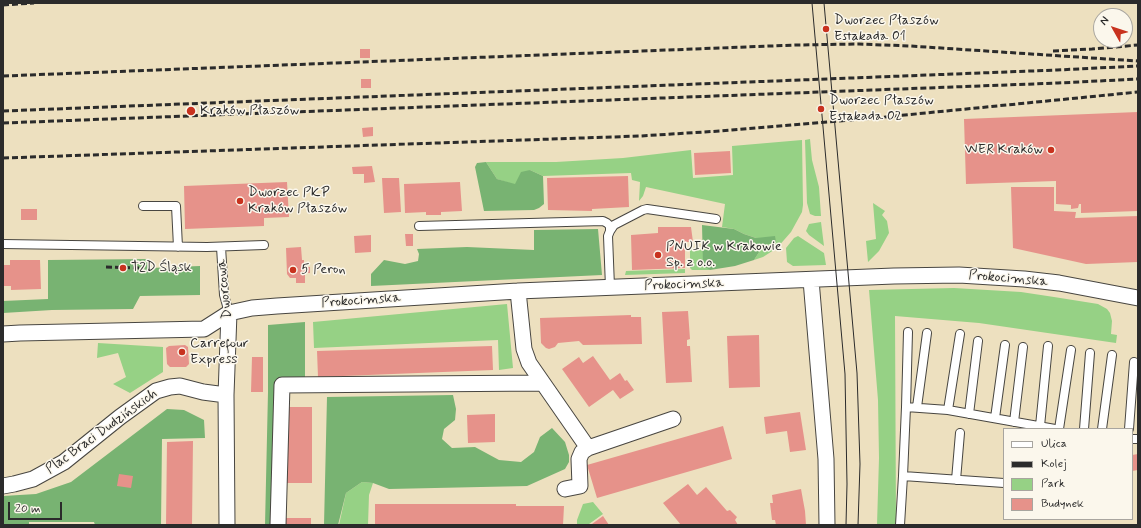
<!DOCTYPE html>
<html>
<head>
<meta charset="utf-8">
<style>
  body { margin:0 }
  #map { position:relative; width:1141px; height:528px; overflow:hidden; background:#ede0bf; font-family:Mynerve,sans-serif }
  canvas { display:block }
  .frame { position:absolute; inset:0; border:4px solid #2b2b2b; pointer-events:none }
  .legend { position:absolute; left:1003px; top:428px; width:130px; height:92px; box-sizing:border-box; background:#fbf7ec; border:1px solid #a8a59f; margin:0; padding:5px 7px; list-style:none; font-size:12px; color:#2b2b2b }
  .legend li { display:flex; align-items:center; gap:8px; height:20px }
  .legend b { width:20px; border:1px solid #a8a59f }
  .north { position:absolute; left:1093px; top:8px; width:40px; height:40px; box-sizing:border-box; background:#fbf7ec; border:1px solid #a8a59f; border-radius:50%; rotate:309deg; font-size:11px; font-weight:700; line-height:16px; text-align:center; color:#2b2b2b }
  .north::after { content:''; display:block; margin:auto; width:14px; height:18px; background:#c8321e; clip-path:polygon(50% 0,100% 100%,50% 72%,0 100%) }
  .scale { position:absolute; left:8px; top:502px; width:54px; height:18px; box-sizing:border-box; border:2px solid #2b2b2b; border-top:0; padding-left:5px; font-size:12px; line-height:14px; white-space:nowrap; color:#2b2b2b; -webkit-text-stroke:3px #fbf7ec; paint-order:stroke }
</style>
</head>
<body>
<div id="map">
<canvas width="1141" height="528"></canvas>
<div class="frame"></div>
<ul class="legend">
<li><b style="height:5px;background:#fff"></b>Ulica</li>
<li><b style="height:5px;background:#2b2b2b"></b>Kolej</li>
<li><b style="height:11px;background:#96d185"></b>Park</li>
<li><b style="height:11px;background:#e6928a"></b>Budynek</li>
</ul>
<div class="north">N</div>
<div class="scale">20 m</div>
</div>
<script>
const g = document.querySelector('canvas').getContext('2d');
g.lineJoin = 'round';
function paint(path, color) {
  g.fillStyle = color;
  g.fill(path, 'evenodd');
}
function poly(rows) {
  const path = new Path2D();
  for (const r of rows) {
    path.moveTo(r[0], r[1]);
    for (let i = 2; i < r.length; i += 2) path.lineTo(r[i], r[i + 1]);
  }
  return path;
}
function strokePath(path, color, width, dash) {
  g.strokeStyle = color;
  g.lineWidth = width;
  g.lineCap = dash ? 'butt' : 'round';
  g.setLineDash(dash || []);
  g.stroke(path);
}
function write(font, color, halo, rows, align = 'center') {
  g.font = font + ' Mynerve,sans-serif';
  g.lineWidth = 3;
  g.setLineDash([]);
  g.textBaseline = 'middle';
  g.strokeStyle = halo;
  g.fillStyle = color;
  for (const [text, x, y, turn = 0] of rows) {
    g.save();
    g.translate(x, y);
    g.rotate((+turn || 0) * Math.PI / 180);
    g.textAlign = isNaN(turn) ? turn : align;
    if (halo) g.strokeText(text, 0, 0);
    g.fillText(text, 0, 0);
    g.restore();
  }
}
paint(poly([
  [810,139,812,160,819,187,821,216,815,216,810,214,807,203,805,140],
  [802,140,803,205,802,212,791,232,777,248,763,257,754,260,763,246,776,242,756,238,744,234,734,229,722,227,725,204,646,187,643,196,639,201,640,182,632,180,631,173,543,176,530,170,515,185,497,179,486,162,556,162,623,158,691,150,693,178,733,175,732,146],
  [873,203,885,211,882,215,887,221,889,233,879,251,868,262,866,241,876,239],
  [821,222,824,246,809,235,806,231,809,224],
  [798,236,824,253,826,265,793,266,787,262,786,248,794,238],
  [703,248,703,265,710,270,692,270,690,268,690,249],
  [685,269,685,273,625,275,626,271],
  [954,288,1021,292,1054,297,1098,304,1107,309,1110,313,1112,321,1111,334,1117,335,1116,343,979,323,895,316,896,525,877,525,879,458,878,400,869,290],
  [507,304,513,368,499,370,498,340,314,348,313,322],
  [98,343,163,347,163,372,130,393,113,384,126,377,118,353,97,358],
  [362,482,373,483,369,495,368,525,339,525,346,493],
  [593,502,603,514,589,524,589,525,577,525,577,520,583,504]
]), '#96d185');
paint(poly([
  [486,162,497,179,515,184,521,172,530,170,543,176,544,204,539,208,534,210,484,211,475,167,477,163],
  [702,225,734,229,744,234,756,238,775,236,776,242,763,246,754,260,735,266,710,270,703,266],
  [598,229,602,275,371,286,371,274,384,260,405,264,418,261,419,254,417,249,467,247,534,250,534,230],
  [150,259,150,268,200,266,200,295,140,296,133,309,52,310,3,313,3,301,48,299,48,260],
  [305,322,305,378,276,380,274,525,265,525,268,392,268,325],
  [453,395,456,409,455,420,444,429,442,439,452,448,475,447,499,460,521,462,534,452,540,437,552,428,565,442,569,455,569,462,565,469,527,486,389,489,373,483,362,482,346,493,338,525,324,525,327,397],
  [167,409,184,410,204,420,205,438,162,439,161,525,95,525,94,522,29,522,29,525,3,525,3,496,36,494,71,482]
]), '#78b372');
paint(poly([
  [360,49,370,49,370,58,360,58],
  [361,79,371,79,371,88,361,88],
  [1138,112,1138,211,1081,213,1081,204,1079,204,1078,208,1071,209,1071,205,1056,204,1056,181,966,184,964,119],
  [373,127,373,136,363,137,362,128],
  [730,151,731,173,695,175,694,153],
  [372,166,375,182,364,183,364,174,353,174,352,167],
  [628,176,629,207,592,209,592,211,548,210,547,178],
  [382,178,399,178,401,212,384,213],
  [287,182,289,217,264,218,264,226,185,229,184,186],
  [460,182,462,211,441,212,441,215,426,215,426,212,405,213,404,184],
  [1011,187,1054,187,1054,211,1076,212,1075,218,1138,216,1138,262,1086,264,1013,248],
  [21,209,37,209,37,220,21,220],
  [658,227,691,227,693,242,685,242,685,268,632,270,631,235,658,233],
  [405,234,413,234,413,246,406,246],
  [371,235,371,252,355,253,354,236],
  [301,247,302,260,304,260,304,267,310,267,310,273,305,273,305,283,296,283,296,278,290,278,287,274,286,248],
  [10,260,40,260,41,289,11,290,11,286,3,286,3,265,10,265],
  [688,311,690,339,687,340,687,346,690,346,692,382,666,383,662,312],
  [631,315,631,317,641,317,642,344,583,345,579,341,558,343,555,347,549,349,546,348,541,343,540,318],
  [759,335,760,387,729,388,727,336],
  [185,345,188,347,189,364,186,367,170,367,167,364,166,348,169,346],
  [492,346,493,370,318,377,317,351],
  [593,356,610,380,620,373,625,381,627,380,634,390,620,399,613,390,589,407,562,369,579,357,583,363],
  [252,357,263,357,263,392,251,392],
  [286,407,312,407,312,483,286,483],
  [800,412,806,450,790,452,787,431,766,434,764,417],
  [495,414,495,442,468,443,467,415],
  [723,426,732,459,597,498,587,465],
  [193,441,192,525,166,525,167,442],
  [1138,454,1138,470,1132,471,1132,455],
  [119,474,133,476,131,488,117,486],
  [688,484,697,495,706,487,727,511,730,510,737,517,735,520,738,525,681,525,663,503],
  [801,489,805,511,806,525,776,525,775,520,772,520,770,503,773,503,772,495],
  [375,504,516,504,516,506,564,506,563,525,375,525],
  [603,516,609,525,592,525,592,524],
  [285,518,311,518,311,525,285,525]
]), '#e6928a');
const lane = poly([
  [143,206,176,206,178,247],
  [419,226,603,221,607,223,610,226,610,231],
  [3,244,207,247,264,245],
  [221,247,224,295,229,313],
  [610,287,608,236,610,231,614,225,643,210,647,209,716,219],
  [906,407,908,332],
  [917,407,927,333],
  [948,410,960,334],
  [969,414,978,341],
  [995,418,1005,345],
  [1014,422,1023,347],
  [1040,426,1048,346],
  [1059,429,1071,350],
  [1084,429,1090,353],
  [1102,429,1112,355],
  [1129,429,1134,362],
  [1132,439,1138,439],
  [956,480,960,433],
  [1004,483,903,476,906,407,948,410,1055,429],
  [900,525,903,476]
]);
const street = poly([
  [811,280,826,459,827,525],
  [518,291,524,349,529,363,588,448],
  [3,334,20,333,204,329,229,313,252,308,277,306,518,291,894,276,959,275,1024,279,1059,283,1138,298],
  [3,486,14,484,33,479,64,462,120,417,156,391,170,387,180,386,203,392,226,395],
  [565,489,580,486,579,459,582,452,588,448,673,419],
  [227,525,226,395,229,313],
  [278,525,282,385,542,383]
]);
strokePath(lane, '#484641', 10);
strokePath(street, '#484641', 17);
strokePath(lane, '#fff', 8);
strokePath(street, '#fff', 15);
strokePath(poly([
  [812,3,845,374,847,484,846,525],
  [824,3,857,373,860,464,858,525]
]), '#2b2b2b', 1);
strokePath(poly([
  [3,5,34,3],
  [1053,51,1092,49,1138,45],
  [3,76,796,45,859,44,910,46,1138,61],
  [3,111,1057,70,1138,66],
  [3,123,1058,83,1138,79],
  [3,158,640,136,720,131,875,118,1138,92],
  [106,267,140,268]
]), '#2b2b2b', 3, [6, 3]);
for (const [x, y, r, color] of [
  [826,29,4,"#c8321e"],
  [821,109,4,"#c8321e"],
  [191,111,5,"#c8321e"],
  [1051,150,4,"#c8321e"],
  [240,201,4,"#c8321e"],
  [658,255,4,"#c8321e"],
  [123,268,4,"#c8321e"],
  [293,270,4,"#c8321e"],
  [182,352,4,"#c8321e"]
]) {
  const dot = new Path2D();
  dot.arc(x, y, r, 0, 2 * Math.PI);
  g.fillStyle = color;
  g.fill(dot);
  strokePath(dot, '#fbf7ec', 1.5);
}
write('14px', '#2b2b2b', '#fbf7ec', [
  ["Dworzec Płaszów",834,21],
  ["Estakada 01",834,37],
  ["Dworzec Płaszów",829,101],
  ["Estakada 02",829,117],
  ["Kraków Płaszów",200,111],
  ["WER Kraków",1043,150,"right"],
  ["Dworzec PKP",248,193],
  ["Kraków Płaszów",248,209],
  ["PNUIK w Krakowie",666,247],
  ["Sp. z o.o.",666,263],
  ["T2D Śląsk",131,268],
  ["5 Peron",301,270],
  ["Carrefour",190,344],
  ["Express",190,360]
], 'left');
write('14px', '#2b2b2b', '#fbf7ec', [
  ["Prokocimska",1008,279,5],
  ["Prokocimska",684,285,-2],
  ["Dworcowa",225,289,-96],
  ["Prokocimska",361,301,-4],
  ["Plac Braci Dudzińskich",102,432,-36]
]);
</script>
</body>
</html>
